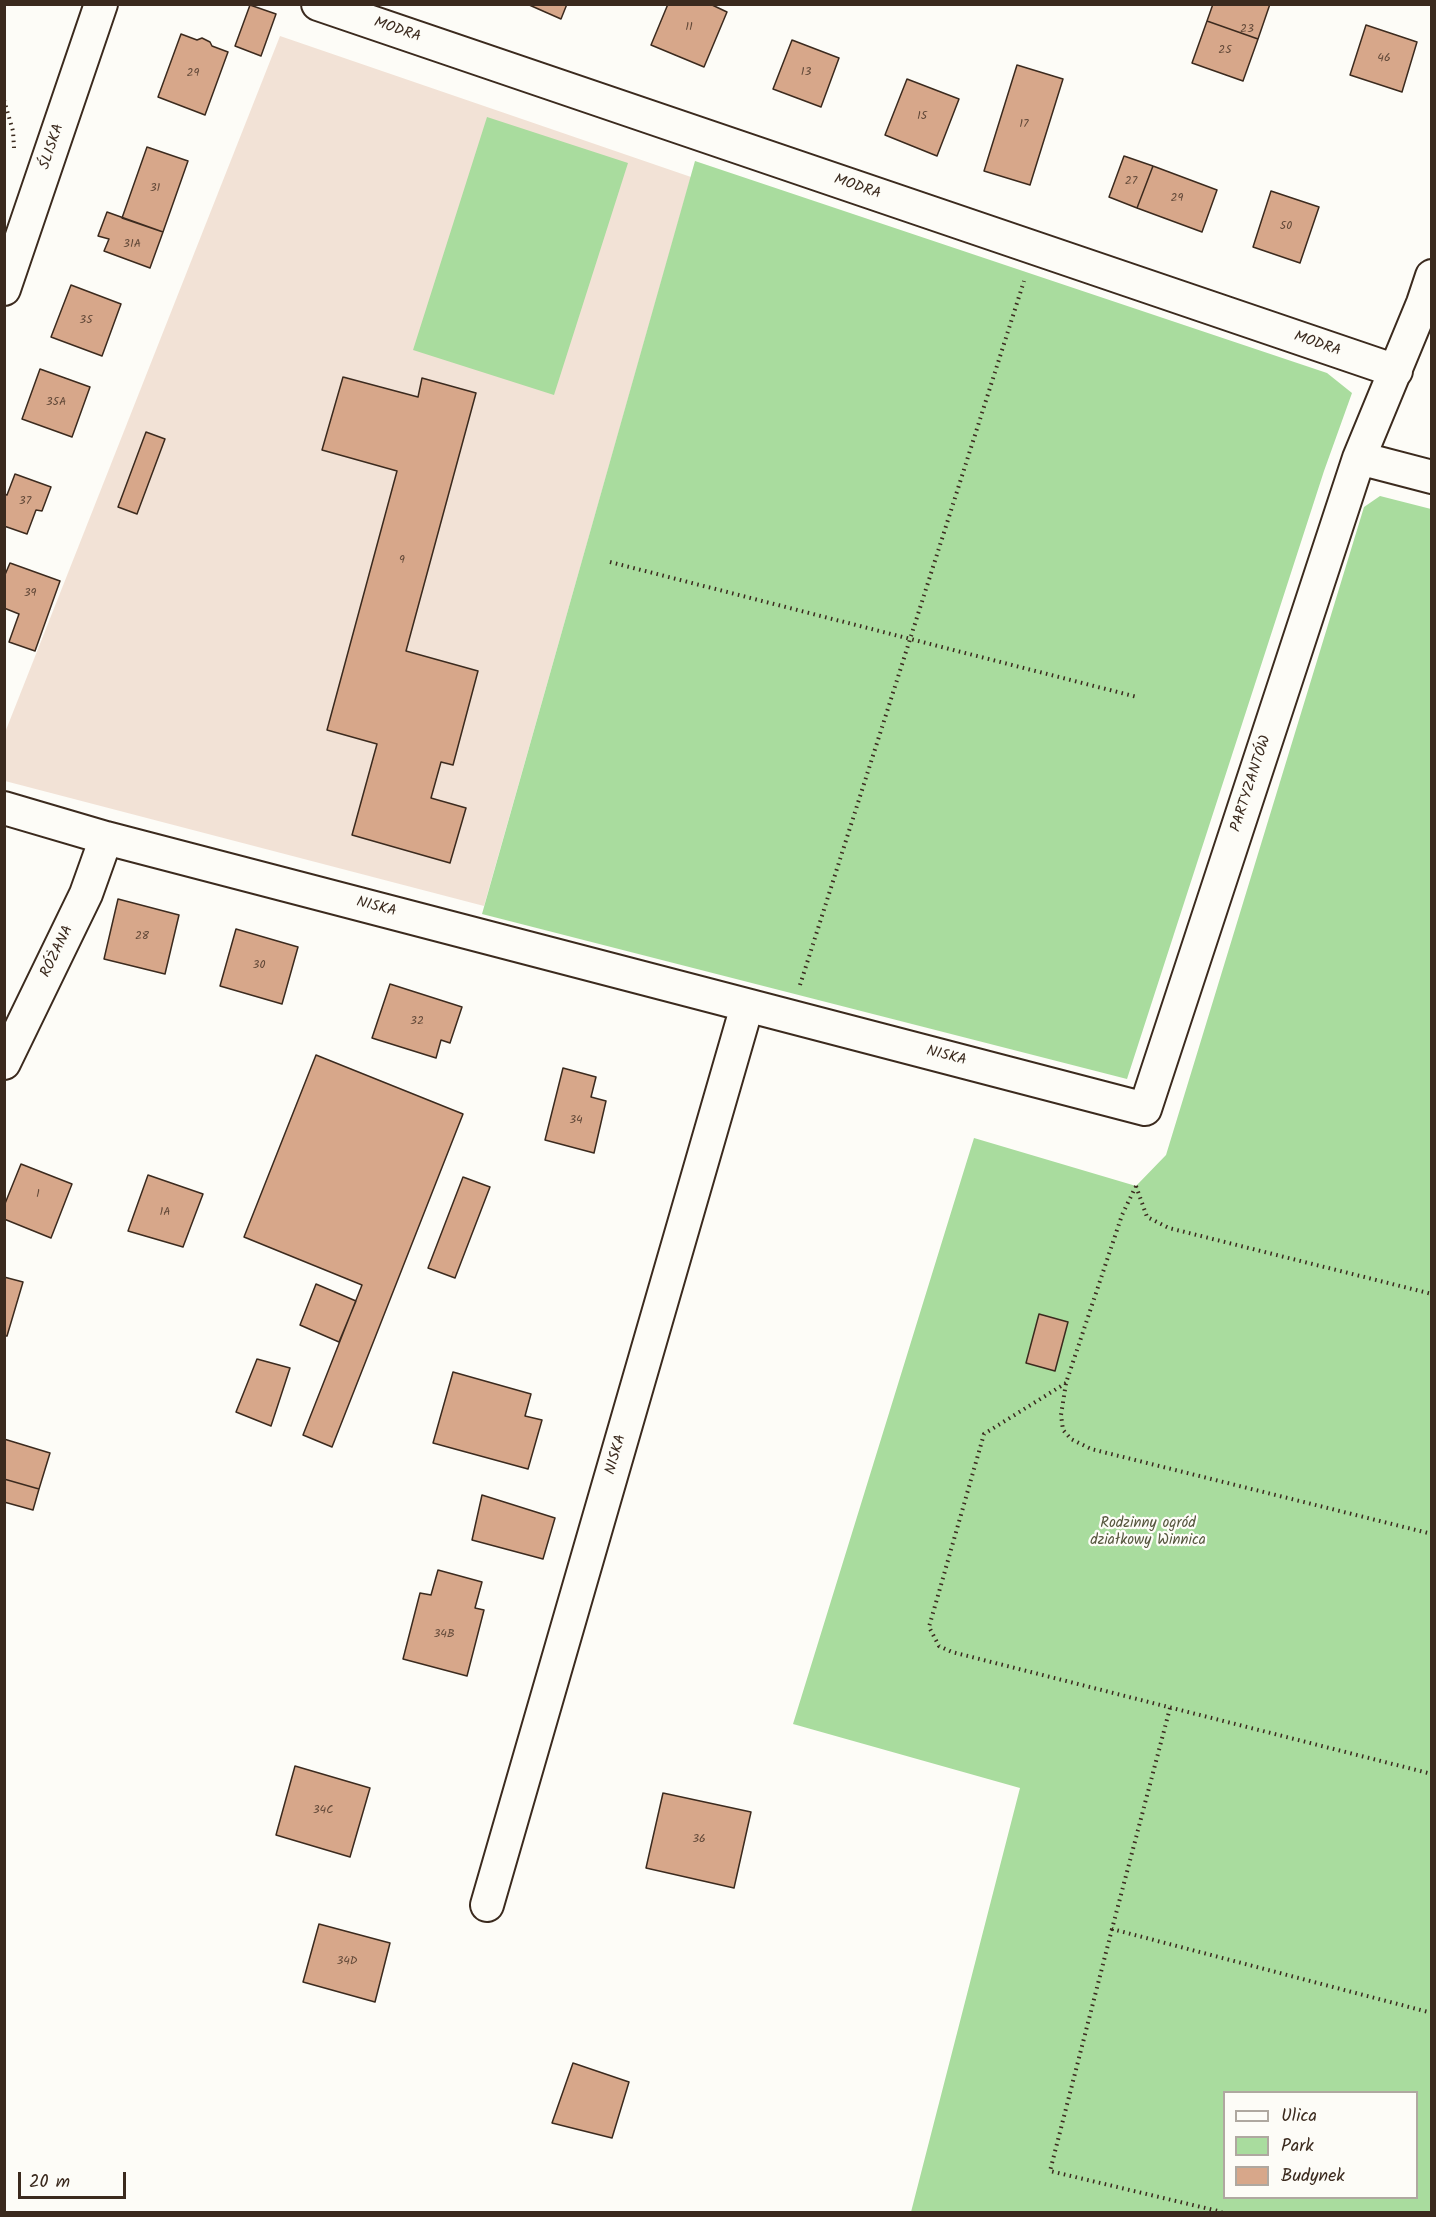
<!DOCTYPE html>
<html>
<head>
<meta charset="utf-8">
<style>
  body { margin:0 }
  #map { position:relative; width:1436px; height:2217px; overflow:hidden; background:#fdfcf7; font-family:Kalam,sans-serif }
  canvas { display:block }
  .frame { position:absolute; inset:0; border:6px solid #3b2a1e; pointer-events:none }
  .legend { position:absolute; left:1223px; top:2091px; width:195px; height:108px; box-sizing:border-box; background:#fdfcf7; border:2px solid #afa8a0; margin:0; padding:8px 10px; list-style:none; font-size:18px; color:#3b2a1e }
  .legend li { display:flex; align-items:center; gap:12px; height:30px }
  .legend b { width:30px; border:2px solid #afa8a0 }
  .scale { position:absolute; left:18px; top:2172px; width:108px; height:27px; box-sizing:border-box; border:3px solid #3b2a1e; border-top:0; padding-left:8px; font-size:18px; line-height:21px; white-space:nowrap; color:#3b2a1e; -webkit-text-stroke:4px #fdfcf7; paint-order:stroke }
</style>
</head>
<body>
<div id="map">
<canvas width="1436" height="2217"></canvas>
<div class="frame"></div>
<ul class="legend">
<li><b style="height:8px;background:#fdfcf7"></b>Ulica</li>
<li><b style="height:16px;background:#a9dc9e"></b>Park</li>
<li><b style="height:16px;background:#d7a78a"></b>Budynek</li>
</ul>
<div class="scale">20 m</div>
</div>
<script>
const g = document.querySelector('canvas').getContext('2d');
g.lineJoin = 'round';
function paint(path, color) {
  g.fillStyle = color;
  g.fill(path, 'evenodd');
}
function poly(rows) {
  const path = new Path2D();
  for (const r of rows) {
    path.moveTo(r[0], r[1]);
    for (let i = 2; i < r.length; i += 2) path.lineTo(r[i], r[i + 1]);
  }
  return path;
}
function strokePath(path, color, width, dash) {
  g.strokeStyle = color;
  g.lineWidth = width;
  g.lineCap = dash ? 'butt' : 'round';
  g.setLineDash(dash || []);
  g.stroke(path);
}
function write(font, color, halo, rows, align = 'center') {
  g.font = font + ' Kalam,sans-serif';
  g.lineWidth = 4.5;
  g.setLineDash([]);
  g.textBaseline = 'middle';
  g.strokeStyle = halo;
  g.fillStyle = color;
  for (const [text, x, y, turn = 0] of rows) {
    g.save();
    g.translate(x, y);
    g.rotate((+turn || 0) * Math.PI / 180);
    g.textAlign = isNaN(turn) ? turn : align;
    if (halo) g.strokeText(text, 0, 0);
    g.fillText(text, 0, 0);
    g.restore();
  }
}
paint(poly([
  [280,36,691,177,484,906,5,781,4,735]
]), '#f2e2d6');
paint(poly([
  [487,117,628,163,554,395,413,350],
  [695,161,1327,373,1352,393,1324,471,1127,1079,482,914],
  [1380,496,1431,509,1431,2212,911,2212,1020,1788,793,1724,974,1138,1136,1186,1166,1155,1364,507],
  [1224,2092,1416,2092,1416,2198,1224,2198]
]), '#a9dc9e');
const building = poly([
  [527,4,567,4,561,19,527,4],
  [668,4,710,4,727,12,704,67,651,45,668,4],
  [1213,4,1270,4,1258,39,1207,21,1213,4],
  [250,5,276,14,261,56,235,46,250,5],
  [1207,21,1258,39,1243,81,1192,63,1207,21],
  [1366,25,1417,42,1402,92,1350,75,1366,25],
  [181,34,197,40,202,38,210,42,212,46,228,52,205,115,158,97,181,34],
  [792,40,839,58,821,107,773,89,792,40],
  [1017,65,1063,79,1030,185,984,171,1017,65],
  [907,79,959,99,937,156,885,135,907,79],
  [147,147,188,161,163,232,122,218,147,147],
  [1124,156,1153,166,1137,208,1109,197,1124,156],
  [1153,166,1217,190,1202,232,1137,208,1153,166],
  [1271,191,1319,207,1300,263,1253,247,1271,191],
  [107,212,163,232,150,268,104,251,109,239,98,236,107,212],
  [71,285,121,304,102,356,51,337,71,285],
  [40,369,90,387,72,437,22,419,40,369],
  [343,377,418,397,422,378,476,393,406,651,478,671,453,765,441,762,431,798,466,808,450,863,352,835,377,744,327,730,397,471,322,450,343,377],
  [146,432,165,439,137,514,118,507,146,432],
  [15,474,51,487,42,511,36,510,27,534,4,526,4,494,7,495,15,474],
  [10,563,60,581,35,651,9,642,19,614,4,608,4,577,10,563],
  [118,899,179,915,165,974,104,959,118,899],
  [236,929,298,947,282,1004,220,986,236,929],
  [390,984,462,1007,450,1043,441,1040,436,1058,372,1038,390,984],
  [316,1055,463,1114,332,1447,303,1435,362,1285,244,1237,316,1055],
  [563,1068,596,1077,591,1097,606,1101,594,1153,545,1140,563,1068],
  [21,1164,72,1184,51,1238,4,1219,4,1206,21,1164],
  [148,1175,203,1194,183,1247,128,1231,148,1175],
  [463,1177,490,1187,455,1278,428,1268,463,1177],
  [4,1277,23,1282,7,1336,4,1336,4,1277],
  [316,1284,356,1301,339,1342,300,1325,316,1284],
  [1039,1314,1068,1322,1055,1371,1026,1363,1039,1314],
  [257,1359,290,1368,271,1426,236,1412,257,1359],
  [453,1372,531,1394,525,1416,542,1420,528,1469,433,1443,453,1372],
  [4,1439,50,1453,39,1489,4,1479,4,1439],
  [4,1479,39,1489,33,1510,4,1502,4,1479],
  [482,1495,555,1518,543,1559,472,1540,482,1495],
  [438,1570,482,1582,475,1608,484,1610,467,1676,403,1659,420,1593,431,1595,438,1570],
  [295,1766,370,1788,350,1857,276,1835,295,1766],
  [663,1793,751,1812,734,1888,646,1868,663,1793],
  [319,1924,390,1943,375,2002,303,1982,319,1924],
  [573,2063,629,2082,612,2138,552,2123,573,2063]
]);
paint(building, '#d7a78a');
strokePath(building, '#3b2a1e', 1.5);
const street = poly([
  [318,4,1396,371],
  [4,289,101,4],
  [1359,458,1432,477],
  [4,808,106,838,1145,1109,1359,458,1423,303,1432,276],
  [4,1063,86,894,106,838],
  [487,1905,747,1006]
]);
strokePath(street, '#3b2a1e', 36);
strokePath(poly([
  [4,100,13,131,14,148],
  [610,562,1137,697],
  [800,985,1024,281],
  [1136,1186,1122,1215,1066,1383,1061,1415,1063,1430,1071,1439,1091,1449,1432,1534],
  [1136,1186,1147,1217,1169,1228,1432,1294],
  [1066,1383,984,1434,929,1627,939,1646,952,1652,1432,1774],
  [1170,1708,1112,1929,1432,2013],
  [1112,1929,1050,2171,1222,2212]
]), '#3b2a1e', 4, [1.5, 4.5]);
strokePath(street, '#fdfcf7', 32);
write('12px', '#624939', null, [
  ["11",689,28],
  ["23",1247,30],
  ["25",1225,51],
  ["46",1384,59],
  ["13",806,73],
  ["29",193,74],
  ["15",922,117],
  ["17",1024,125],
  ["27",1131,182],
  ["31",155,189],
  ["29",1177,199],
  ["50",1286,227],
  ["31A",132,245],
  ["35",86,321],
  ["35A",56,403],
  ["37",25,502],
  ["9",402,561],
  ["39",30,594],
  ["28",142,937],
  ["30",259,966],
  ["32",417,1022],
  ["34",576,1121],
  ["1",38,1195],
  ["1A",165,1213],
  ["34B",444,1635],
  ["34C",323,1811],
  ["36",699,1840],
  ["34D",347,1962]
]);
write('15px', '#3b2a1e', '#fdfcf7', [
  ["MODRA",397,31,19],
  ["ŚLISKA",53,147,-71],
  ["MODRA",857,188,19],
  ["MODRA",1317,345,19],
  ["PARTYZANTÓW",1252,784,-72],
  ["NISKA",376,908,15],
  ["RÓŻANA",58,952,-64],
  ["NISKA",946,1057,15],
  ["NISKA",617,1455,-74]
]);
write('15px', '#56563e', '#fdfcf7', [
  ["Rodzinny ogród",1148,1524],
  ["działkowy Winnica",1148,1541]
]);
</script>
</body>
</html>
